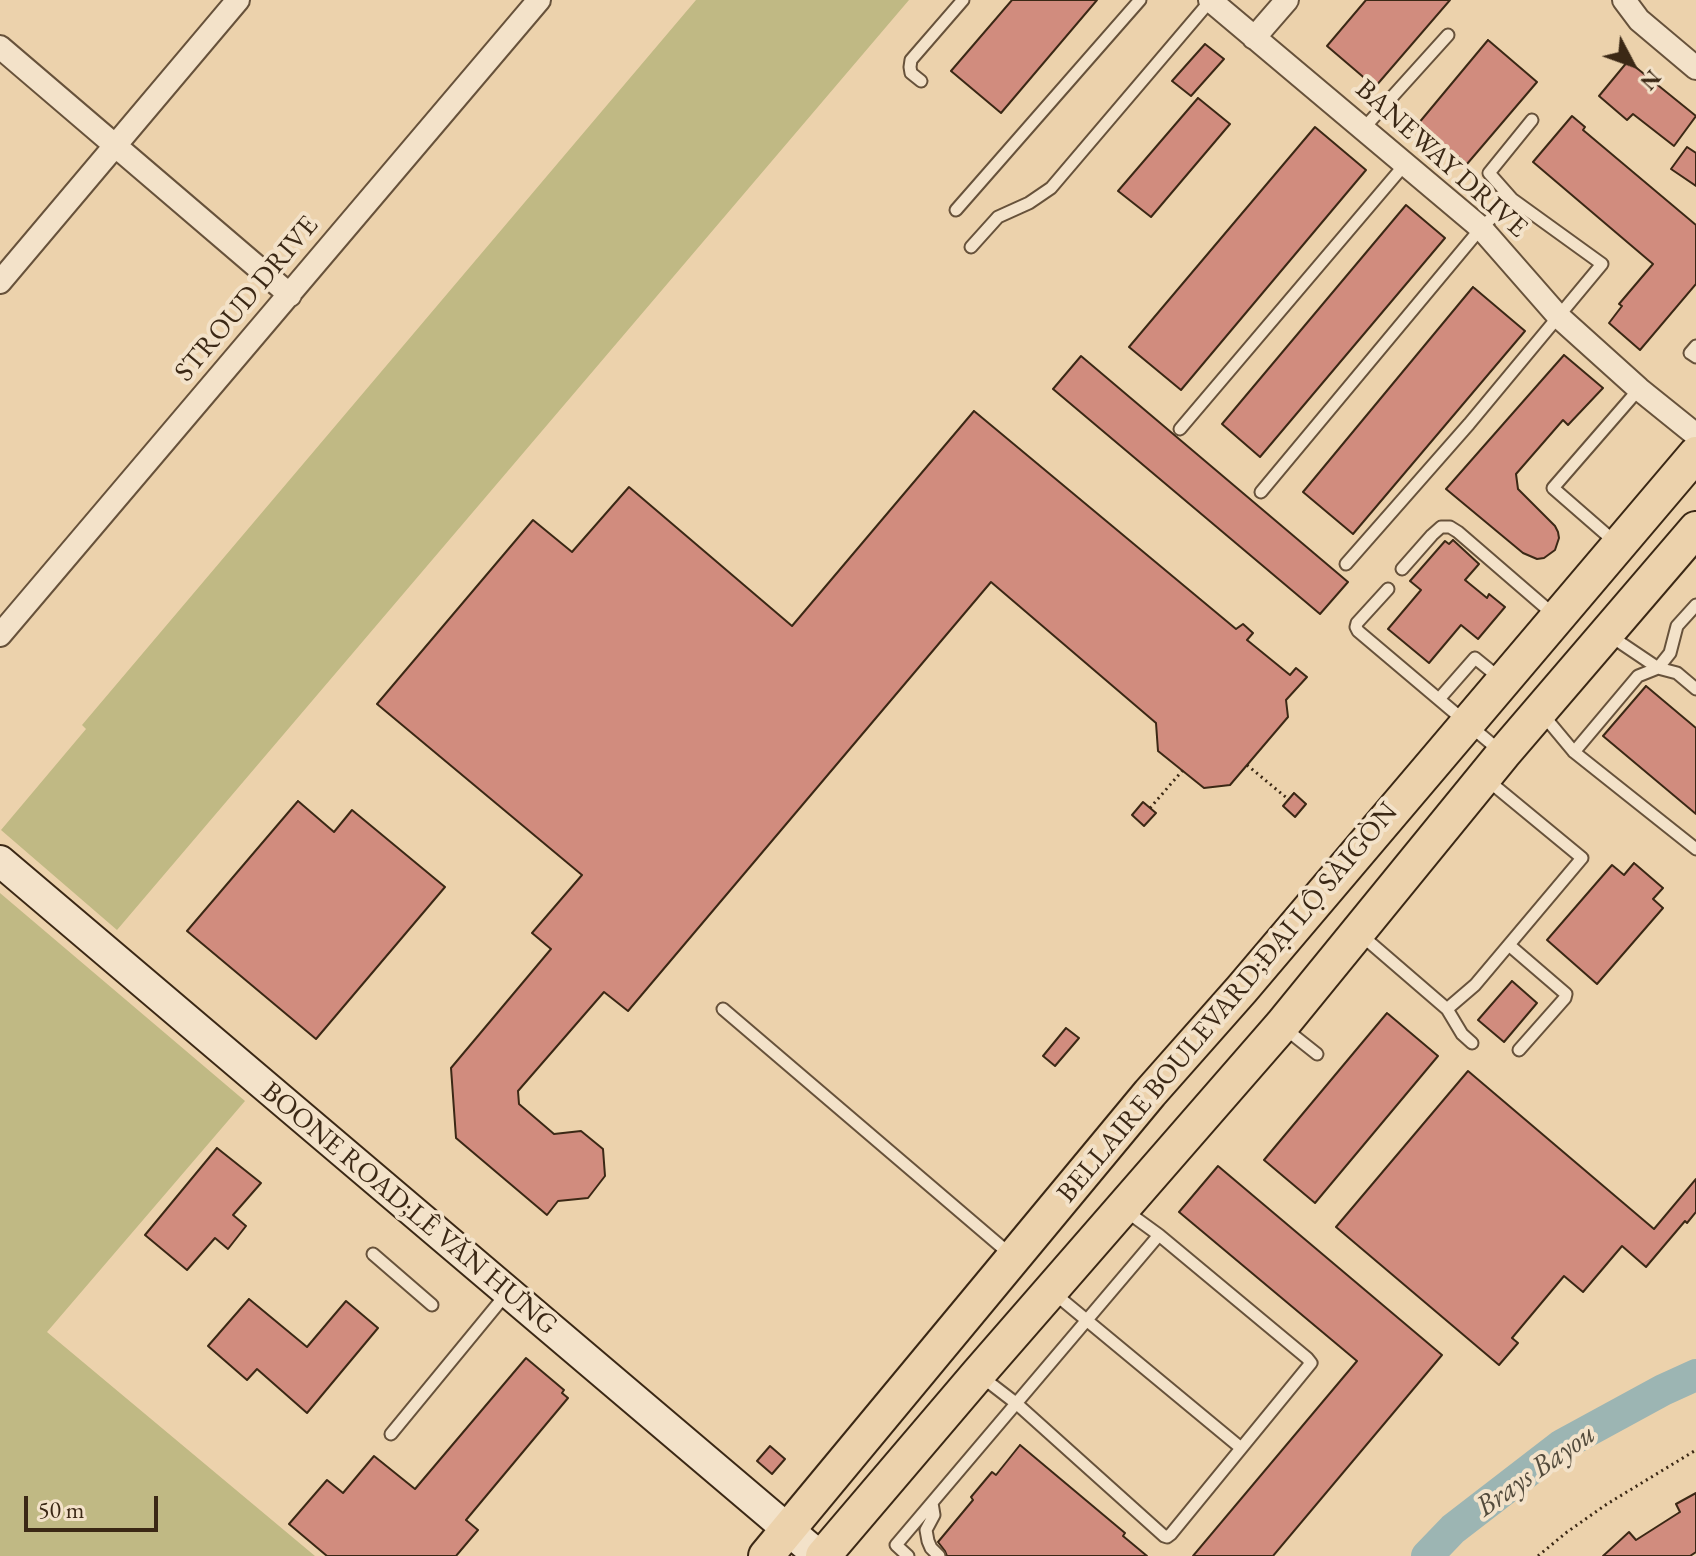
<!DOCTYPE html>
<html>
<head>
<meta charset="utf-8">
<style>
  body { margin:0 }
  #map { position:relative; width:1696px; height:1556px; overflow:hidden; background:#ecd2ac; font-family:"EB Garamond",serif }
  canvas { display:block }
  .north { position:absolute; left:1592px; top:24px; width:80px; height:80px; -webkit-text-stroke:6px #f3e2c9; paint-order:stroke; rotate:131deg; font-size:22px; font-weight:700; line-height:32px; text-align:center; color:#3b2815 }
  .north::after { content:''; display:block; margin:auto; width:28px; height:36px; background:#3b2815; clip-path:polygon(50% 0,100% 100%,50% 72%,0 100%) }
  .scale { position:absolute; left:24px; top:1496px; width:134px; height:36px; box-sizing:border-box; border:4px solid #3b2815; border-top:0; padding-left:10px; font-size:24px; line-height:28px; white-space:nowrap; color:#3b2815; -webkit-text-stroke:6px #f3e2c9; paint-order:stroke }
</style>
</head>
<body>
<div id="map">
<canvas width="1696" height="1556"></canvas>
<div class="north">N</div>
<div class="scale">50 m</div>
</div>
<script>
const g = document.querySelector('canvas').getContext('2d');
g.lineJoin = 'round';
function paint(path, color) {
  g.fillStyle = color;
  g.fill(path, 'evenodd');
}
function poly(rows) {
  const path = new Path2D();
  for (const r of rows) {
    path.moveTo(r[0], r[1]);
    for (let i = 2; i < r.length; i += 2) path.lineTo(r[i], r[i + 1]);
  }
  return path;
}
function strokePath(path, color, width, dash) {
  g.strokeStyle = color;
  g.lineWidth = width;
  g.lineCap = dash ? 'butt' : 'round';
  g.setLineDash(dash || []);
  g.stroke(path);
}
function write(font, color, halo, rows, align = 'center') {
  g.font = font + ' "EB Garamond",serif';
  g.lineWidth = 8;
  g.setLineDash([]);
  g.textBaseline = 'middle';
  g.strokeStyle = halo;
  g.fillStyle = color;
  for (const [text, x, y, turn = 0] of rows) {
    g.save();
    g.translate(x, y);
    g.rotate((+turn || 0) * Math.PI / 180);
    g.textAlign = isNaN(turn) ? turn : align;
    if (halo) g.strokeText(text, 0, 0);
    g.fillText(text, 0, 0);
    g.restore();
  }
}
paint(poly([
  [696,0,909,0,117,930,1,830,86,729,82,725],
  [0,893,245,1101,47,1332,315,1556,0,1556]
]), '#c0b984');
strokePath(poly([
  [1427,1556,1453,1529,1562,1445,1663,1390,1696,1375]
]), '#9cb5b3', 32);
const building = poly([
  [1012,0,1097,0,1001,113,951,71,1012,0],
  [1366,0,1450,0,1375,87,1327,46,1366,0],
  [1488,40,1537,82,1467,164,1418,124,1488,40],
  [1205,44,1224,59,1191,96,1172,81,1205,44],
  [1628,61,1696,116,1674,146,1633,114,1627,120,1599,96,1628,61],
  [1198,98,1230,124,1151,217,1118,191,1198,98],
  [1572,116,1585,127,1583,130,1696,225,1696,284,1640,350,1609,323,1622,306,1619,304,1653,264,1533,162,1572,116],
  [1315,127,1366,170,1181,390,1129,347,1315,127],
  [1687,147,1696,153,1696,186,1671,169,1687,147],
  [1406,205,1445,238,1260,457,1222,424,1406,205],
  [1473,287,1525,331,1353,534,1303,492,1473,287],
  [1564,355,1603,388,1568,425,1563,420,1516,474,1518,489,1555,526,1558,532,1559,538,1555,550,1544,558,1537,559,1523,553,1446,489,1564,355],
  [1081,356,1348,582,1320,614,1053,389,1081,356],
  [974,411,1236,629,1243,624,1253,633,1247,640,1290,675,1296,668,1307,677,1286,700,1288,717,1230,785,1204,788,1158,751,1156,723,991,582,628,1011,604,992,518,1091,519,1104,554,1134,581,1131,603,1149,605,1176,588,1198,558,1201,547,1215,456,1138,451,1068,551,949,532,933,582,875,377,704,533,520,572,552,629,487,792,626,974,411],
  [1453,540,1479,564,1465,580,1487,598,1489,594,1505,607,1478,639,1461,625,1429,663,1388,629,1421,590,1410,581,1445,541,1449,544,1453,540],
  [1646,686,1696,728,1696,814,1603,736,1646,686],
  [1294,793,1306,804,1295,817,1283,806,1294,793],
  [298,801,334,832,352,810,445,887,316,1039,187,931,298,801],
  [1143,802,1156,813,1144,826,1132,815,1143,802],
  [1634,863,1663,888,1653,899,1663,908,1597,984,1547,940,1612,865,1624,875,1634,863],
  [1512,981,1537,1003,1504,1042,1478,1020,1512,981],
  [1387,1013,1438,1056,1315,1203,1264,1160,1387,1013],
  [1066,1028,1079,1038,1055,1066,1043,1056,1066,1028],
  [1468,1071,1654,1229,1696,1179,1696,1212,1687,1223,1685,1221,1646,1267,1622,1246,1583,1292,1564,1276,1512,1338,1518,1343,1499,1365,1336,1227,1468,1071],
  [217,1148,261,1183,233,1215,246,1226,228,1249,215,1238,187,1270,145,1235,217,1148],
  [1218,1166,1442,1355,1273,1556,1193,1556,1357,1361,1179,1212,1218,1166],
  [249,1299,307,1347,346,1301,378,1328,307,1413,257,1369,247,1380,208,1346,249,1299],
  [526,1358,564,1390,562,1393,568,1398,466,1520,478,1530,456,1556,327,1556,289,1524,327,1480,343,1493,374,1456,415,1489,526,1358],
  [1020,1445,1125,1533,1123,1536,1147,1556,947,1556,945,1551,938,1542,973,1500,971,1497,992,1472,996,1475,1020,1445],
  [770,1446,785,1459,772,1474,757,1461,770,1446],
  [1696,1493,1696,1552,1690,1556,1603,1556,1629,1532,1636,1540,1680,1512,1676,1504,1696,1493]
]);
paint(building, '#d18c7e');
strokePath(building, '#3b2815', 2);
const lane = poly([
  [921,81,911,73,910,67,911,60,963,0],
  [1364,128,1448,35],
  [956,210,1140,0],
  [971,247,998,217,1029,203,1051,188,1211,0],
  [1696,346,1690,353,1696,357],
  [1180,429,1406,163],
  [1261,492,1481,228,1512,199],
  [1615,542,1553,488,1639,389],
  [1346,564,1469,424,1602,264,1512,199,1489,173,1532,120],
  [1402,569,1432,535,1441,527,1450,527,1458,532,1553,614],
  [1388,589,1357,623,1356,627,1358,631,1500,751],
  [1609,635,1658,668,1677,673,1696,689],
  [1439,699,1475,658,1502,680],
  [1544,716,1574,752,1696,849],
  [1574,752,1638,676,1658,668,1670,653,1677,626,1696,605],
  [1360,934,1447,1009,1475,985,1582,858,1485,778],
  [1509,945,1566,994,1565,998,1519,1050],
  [723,1009,1011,1255],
  [1447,1009,1462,1034,1472,1043],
  [1283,1027,1317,1054],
  [373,1254,432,1305],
  [1055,1294,1241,1448],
  [982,1377,1017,1404,1164,1536,1167,1537,1171,1534,1311,1363,1307,1358,1159,1235,1126,1211],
  [391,1434,507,1293],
  [932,1503,934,1515,926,1530,928,1541,931,1548,939,1556],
  [908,1556,896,1545,1159,1235]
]);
const street = poly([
  [1210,0,1481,228,1559,317,1639,389,1696,435],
  [1624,0,1639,20,1696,68],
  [1254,38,1287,0],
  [0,47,290,295],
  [0,282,238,0],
  [0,635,539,0]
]);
const secondary = poly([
  [0,861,819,1556]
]);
const primary = poly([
  [766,1556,1150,1093,1242,989,1696,454],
  [823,1556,978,1374,1282,1025,1503,754,1696,529]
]);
strokePath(lane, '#67523b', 15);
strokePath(street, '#67523b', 26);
strokePath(secondary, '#3b2815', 34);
strokePath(primary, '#3b2815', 38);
strokePath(poly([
  [1247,765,1288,799],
  [1150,808,1183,770],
  [1538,1556,1567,1532,1607,1504,1696,1450]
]), '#3b2815', 3, [2, 4]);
strokePath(lane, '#f3e2c9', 11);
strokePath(street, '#f3e2c9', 22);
strokePath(secondary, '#f3e2c9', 30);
strokePath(primary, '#ecd2ac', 34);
write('28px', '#3b2815', '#f3e2c9', [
  ["BANEWAY DRIVE",1441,159,42],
  ["STROUD DRIVE",247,299,-50],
  ["BELLAIRE BOULEVARD;ĐẠI LỘ SÀIGÒN",1228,1003,-50],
  ["BOONE ROAD;LÊ VĂN HƯNG",409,1209,40]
]);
write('italic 30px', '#534b3c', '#f3e2c9', [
  ["Brays Bayou",1536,1471,-35]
]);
</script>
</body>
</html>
